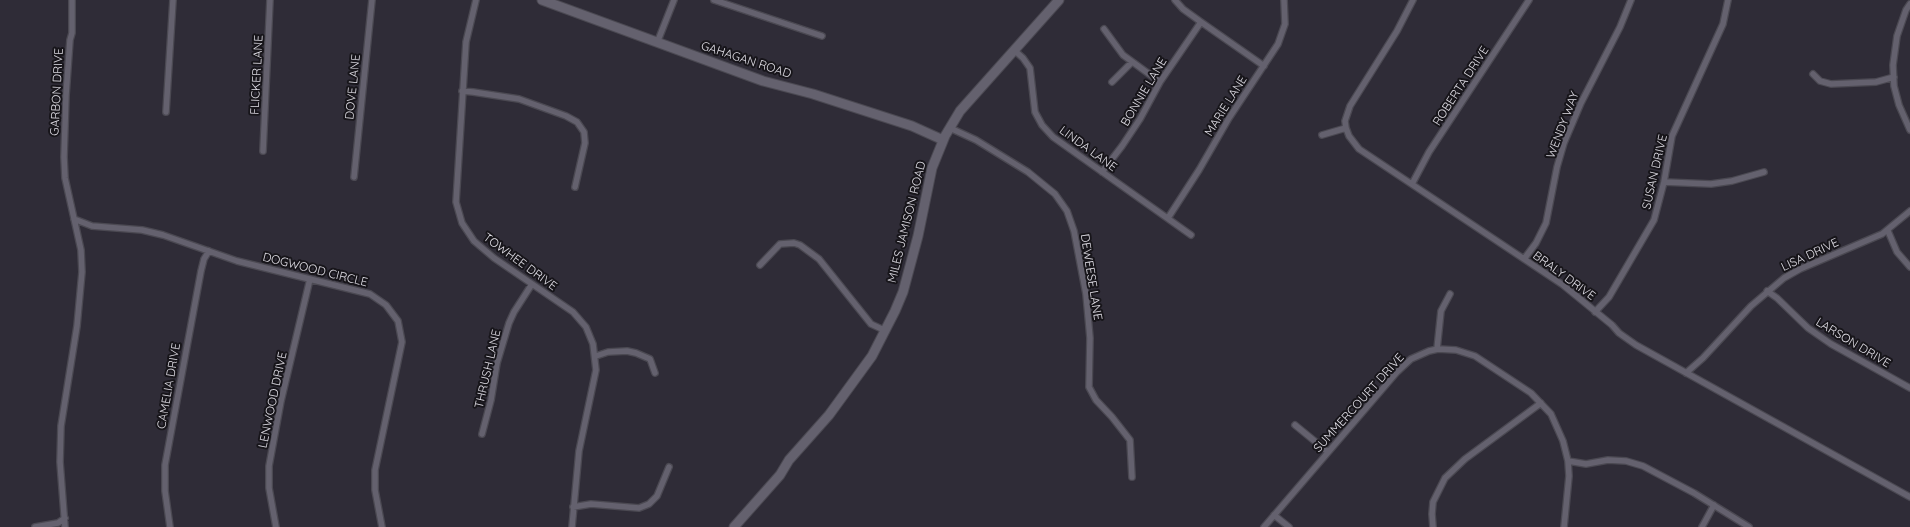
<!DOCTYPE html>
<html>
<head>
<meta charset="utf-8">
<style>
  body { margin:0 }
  canvas { display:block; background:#2f2c37 }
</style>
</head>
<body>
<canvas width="1910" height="527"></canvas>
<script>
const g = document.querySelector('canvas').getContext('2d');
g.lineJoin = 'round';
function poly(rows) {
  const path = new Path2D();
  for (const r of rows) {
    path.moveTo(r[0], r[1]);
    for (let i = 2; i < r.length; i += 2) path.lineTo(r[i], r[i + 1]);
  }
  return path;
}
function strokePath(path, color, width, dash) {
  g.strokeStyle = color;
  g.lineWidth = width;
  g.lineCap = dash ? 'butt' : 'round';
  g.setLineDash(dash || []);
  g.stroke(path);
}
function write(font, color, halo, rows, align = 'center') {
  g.font = font + ' Quicksand,sans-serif';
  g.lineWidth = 4;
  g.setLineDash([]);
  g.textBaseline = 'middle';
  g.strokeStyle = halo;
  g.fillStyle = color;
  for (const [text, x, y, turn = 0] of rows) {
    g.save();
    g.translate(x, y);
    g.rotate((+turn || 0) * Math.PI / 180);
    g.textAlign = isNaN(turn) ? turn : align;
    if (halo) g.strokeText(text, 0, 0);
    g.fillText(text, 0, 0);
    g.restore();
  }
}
const street = poly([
  [476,0,466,42,456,202,462,223,474,241,494,258,573,312,586,327,593,344,596,370,579,451,572,527],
  [714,0,822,36],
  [1175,0,1183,9,1201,22,1264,66],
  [1413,0,1397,31,1350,106,1345,121,1346,128,1349,136,1359,149,1563,285,1612,325,1619,333,1636,345,1910,497],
  [1910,4,1906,10,1897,36,1893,65,1894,86,1899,105,1910,130],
  [1104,29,1123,55,1160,82],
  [657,43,674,0],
  [1014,50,1023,58,1030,68,1035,112,1042,125,1053,137,1191,235],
  [1813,74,1820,81,1831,84,1876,82,1894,77],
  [1112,82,1132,62],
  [462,91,473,92,519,99,566,116,577,122,584,132,585,143,575,187],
  [166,112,173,0],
  [950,128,976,140,1028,172,1055,194,1067,211,1074,231,1086,294,1090,338,1089,387,1096,400,1112,417,1130,440,1132,477],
  [1322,135,1346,128],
  [263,151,270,0],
  [1102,172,1122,146,1140,119,1160,82,1201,22],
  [354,177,372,0],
  [1664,182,1711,184,1732,181,1764,172],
  [1412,184,1429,152,1529,0],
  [1168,218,1199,170,1229,118,1278,44,1285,24,1284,0],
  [74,219,92,226,142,230,163,235,237,261,370,294,386,305,398,321,402,342,375,470,375,490,382,527],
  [1888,231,1897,252,1910,267],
  [1524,259,1536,243,1546,223,1557,167,1564,143,1581,103,1620,27,1631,0],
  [760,265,780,244,794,243,800,245,819,259,871,324,886,331],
  [1767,291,1777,298,1808,328,1831,344,1910,388],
  [1595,312,1609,297,1654,220,1664,182,1672,136,1723,24,1728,0],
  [1437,349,1441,311,1450,294],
  [596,356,608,352,627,351,636,353,650,359,655,373],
  [1686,373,1703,358,1751,306,1784,278,1800,269,1882,234,1910,211],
  [1295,425,1328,452],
  [482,434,491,400,497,363,509,323,514,312,532,284],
  [1568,461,1586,464,1608,460,1626,461,1643,466,1694,493,1749,527],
  [573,507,591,504,639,508,649,504,657,496,669,467],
  [1274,515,1289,527],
  [35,527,58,523,65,518],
  [65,527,60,462,61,426,77,326,82,272,81,250,65,178,64,157,66,95,70,40,72,33,72,0],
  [170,527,165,491,165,465,201,271,204,259,209,251],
  [276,527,269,488,269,466,281,401,310,279],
  [1264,527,1397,372,1411,359,1429,351,1438,349,1456,350,1475,356,1531,393,1551,414,1563,441,1568,461,1569,476,1564,527],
  [1433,527,1432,514,1433,502,1445,478,1465,459,1541,403],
  [1702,527,1714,505]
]);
const secondary = poly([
  [542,0,763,81,813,94,912,126,943,140],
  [734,527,780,475,789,460,829,415,872,356,895,311,903,292,918,236,932,168,945,136,960,111,1059,0]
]);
strokePath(street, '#4b4952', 8);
strokePath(secondary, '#4b4952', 11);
strokePath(street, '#64616e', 5.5);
strokePath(secondary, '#64616e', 9);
write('12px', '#e0dee6', '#17151a', [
  ["GAHAGAN ROAD",746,60,18],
  ["FLICKER LANE",257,75,-87],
  ["ROBERTA DRIVE",1461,86,-57],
  ["DOVE LANE",353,87,-84],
  ["GARBON DRIVE",57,92,-87],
  ["BONNIE LANE",1144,92,-59],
  ["MARIE LANE",1226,106,-58],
  ["WENDY WAY",1563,125,-69],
  ["LINDA LANE",1088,149,36],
  ["SUSAN DRIVE",1655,172,-77],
  ["MILES JAMISON ROAD",907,222,-76],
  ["LISA DRIVE",1810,255,-25],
  ["TOWHEE DRIVE",520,262,36],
  ["DOGWOOD CIRCLE",315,270,14],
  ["BRALY DRIVE",1564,276,36],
  ["DEWEESE LANE",1091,277,81],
  ["LARSON DRIVE",1853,343,31],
  ["THRUSH LANE",488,369,-77],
  ["CAMELIA DRIVE",169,386,-80],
  ["LENWOOD DRIVE",273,400,-78],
  ["SUMMERCOURT DRIVE",1359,403,-48]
]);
</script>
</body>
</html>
